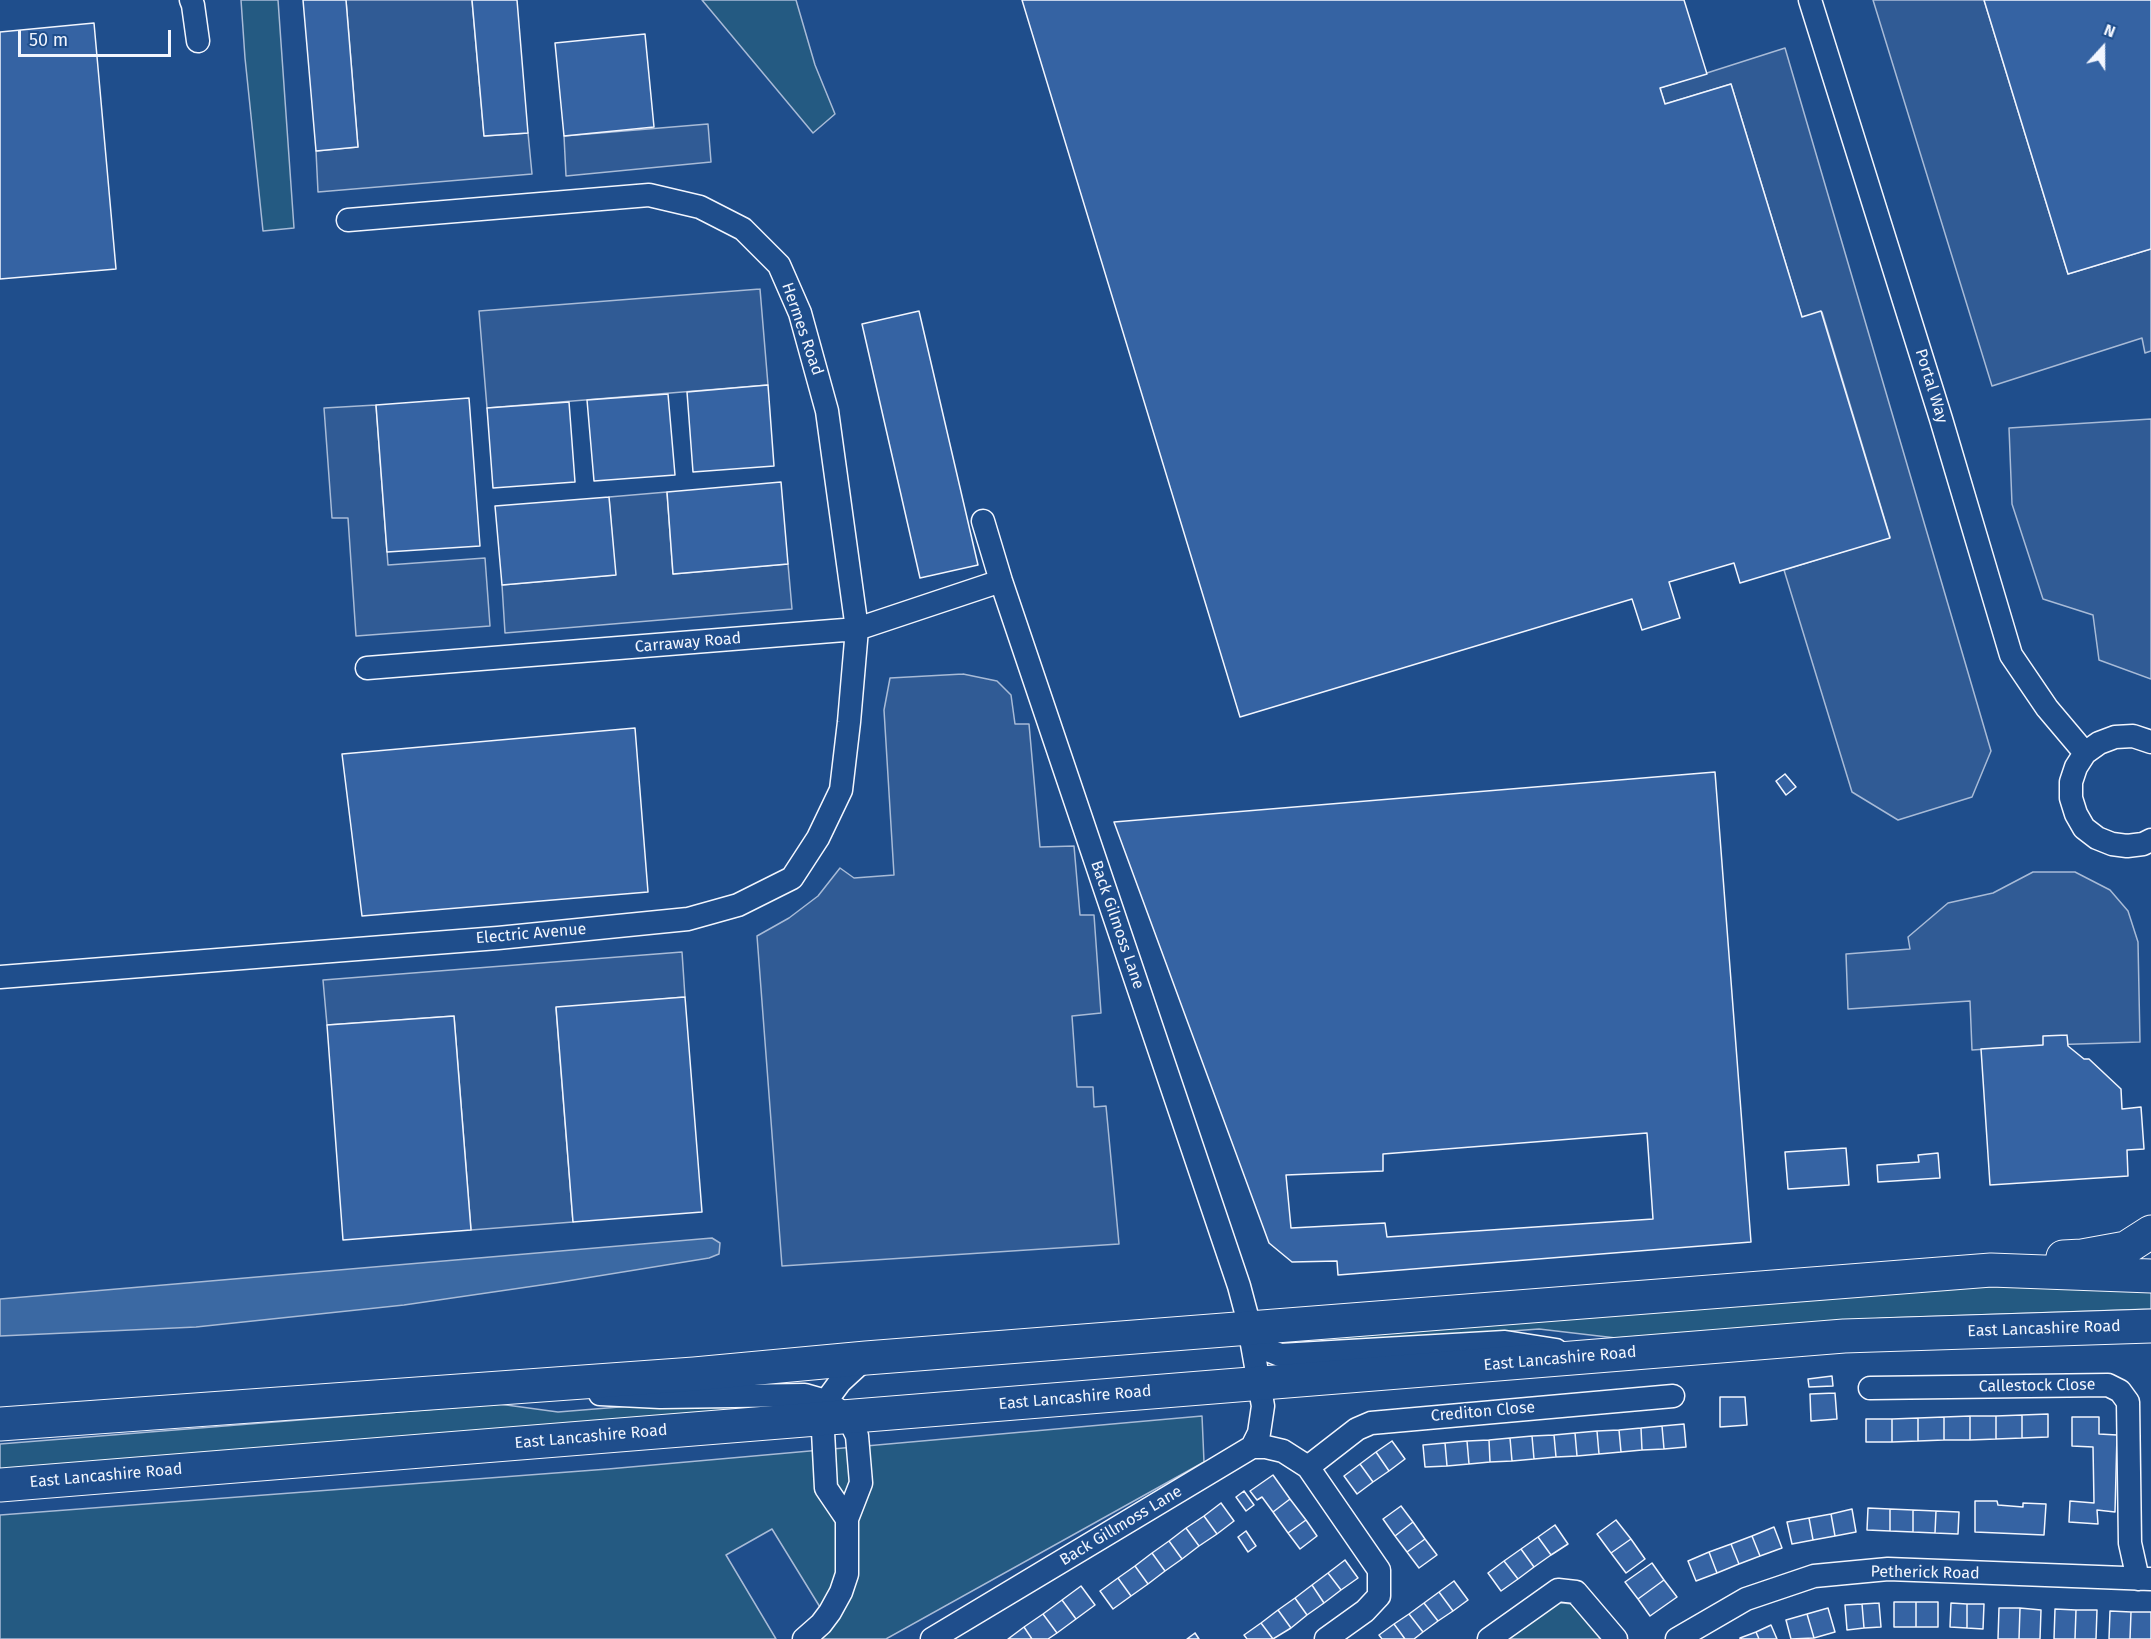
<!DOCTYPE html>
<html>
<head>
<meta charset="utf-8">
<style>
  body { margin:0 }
  #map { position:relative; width:2151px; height:1639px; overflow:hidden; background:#1f4e8c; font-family:"Fira Sans",sans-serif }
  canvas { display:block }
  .north { position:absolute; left:2073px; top:18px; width:60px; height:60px; -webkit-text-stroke:4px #1f4e8c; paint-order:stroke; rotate:21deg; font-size:16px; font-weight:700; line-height:24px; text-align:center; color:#f2f6ff }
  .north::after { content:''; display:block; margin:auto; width:21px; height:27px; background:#f2f6ff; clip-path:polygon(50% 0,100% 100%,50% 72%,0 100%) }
  .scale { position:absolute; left:18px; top:30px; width:153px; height:27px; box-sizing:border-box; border:3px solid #f2f6ff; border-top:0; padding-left:8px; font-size:18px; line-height:21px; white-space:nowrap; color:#f2f6ff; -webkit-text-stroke:4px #1f4e8c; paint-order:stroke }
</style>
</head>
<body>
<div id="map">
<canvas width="2151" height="1639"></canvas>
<div class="north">N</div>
<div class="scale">50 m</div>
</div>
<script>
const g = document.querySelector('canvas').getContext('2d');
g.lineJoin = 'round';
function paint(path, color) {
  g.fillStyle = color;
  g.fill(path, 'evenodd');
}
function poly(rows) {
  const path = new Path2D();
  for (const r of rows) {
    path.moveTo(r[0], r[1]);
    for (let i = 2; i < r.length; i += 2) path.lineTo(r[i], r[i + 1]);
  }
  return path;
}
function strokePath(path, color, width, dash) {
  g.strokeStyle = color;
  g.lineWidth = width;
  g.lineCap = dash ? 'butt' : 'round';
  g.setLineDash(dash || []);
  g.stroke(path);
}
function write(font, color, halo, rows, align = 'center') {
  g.font = font + ' "Fira Sans",sans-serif';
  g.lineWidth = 4.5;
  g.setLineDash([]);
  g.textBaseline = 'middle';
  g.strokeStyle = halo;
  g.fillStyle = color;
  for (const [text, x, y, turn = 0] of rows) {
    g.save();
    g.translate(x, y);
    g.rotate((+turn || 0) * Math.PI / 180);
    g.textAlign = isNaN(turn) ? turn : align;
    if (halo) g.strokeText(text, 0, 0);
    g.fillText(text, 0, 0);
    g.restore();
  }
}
const green = poly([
  [241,0,278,0,294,228,263,231,245,58,241,0],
  [702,0,796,0,815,65,835,114,813,133,702,0],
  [2151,1283,2151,1309,1886,1318,1616,1338,1539,1329,1291,1347,1280,1343,1278,1341,1938,1288,2151,1283],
  [499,1404,558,1412,656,1404,741,1406,740,1411,0,1471,0,1444,499,1404],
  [1202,1416,1204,1462,886,1639,818,1639,823,1612,772,1529,726,1555,776,1639,0,1639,0,1515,608,1469,1202,1416],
  [1556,1602,1579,1605,1605,1639,1506,1639,1556,1602]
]);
paint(green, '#245a82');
strokePath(green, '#a8bbd7', 1.5);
const parking = poly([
  [346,0,472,0,484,136,528,133,532,174,318,192,316,151,358,147,346,0],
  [1873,0,1984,0,2068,274,2151,249,2151,351,2145,353,2142,338,1992,386,1873,0],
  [1785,48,1991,751,1972,797,1898,820,1852,792,1784,570,1890,537,1822,312,1802,317,1731,84,1665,104,1660,88,1785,48],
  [708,124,711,162,566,176,564,136,708,124],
  [760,289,768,385,487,408,479,311,760,289],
  [376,405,388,565,485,558,490,626,356,636,348,518,332,518,324,408,376,405],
  [2151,419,2151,679,2099,660,2093,615,2043,599,2012,504,2009,428,2151,419],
  [667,492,673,574,788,564,792,609,505,633,502,585,615,575,609,497,667,492],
  [963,674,997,681,1011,695,1015,724,1029,724,1040,847,1074,846,1080,915,1094,915,1101,1013,1072,1016,1077,1087,1093,1087,1094,1107,1106,1106,1119,1244,782,1266,757,936,789,918,818,896,840,868,854,878,894,875,884,710,890,678,963,674],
  [2033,872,2075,872,2110,890,2128,911,2138,942,2140,1042,2047,1045,1972,1050,1970,1001,1848,1009,1846,954,1910,949,1908,937,1948,903,1993,893,2033,872],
  [682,952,685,997,556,1008,573,1222,471,1230,454,1016,327,1025,323,980,682,952]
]);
paint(parking, '#305b95');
strokePath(parking, '#a8bbd7', 1.5);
const water = poly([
  [712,1238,720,1243,719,1254,709,1258,555,1283,404,1305,196,1327,0,1336,0,1299,712,1238]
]);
paint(water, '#3b69a3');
strokePath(water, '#a8bbd7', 1.5);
const building = poly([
  [303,0,346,0,358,147,316,151,303,0],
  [472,0,517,0,528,133,484,136,472,0],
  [1022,0,1684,0,1707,74,1660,88,1665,104,1731,84,1802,317,1821,311,1890,538,1740,583,1734,563,1669,582,1680,618,1642,630,1632,599,1240,717,1022,0],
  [1984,0,2151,0,2151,249,2068,274,1984,0],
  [94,23,116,269,0,279,0,32,94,23],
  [645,34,654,127,564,136,555,43,645,34],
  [919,311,978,565,920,578,862,324,919,311],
  [768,385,774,466,693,472,687,392,768,385],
  [668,394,675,475,594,481,587,400,668,394],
  [469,398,480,546,387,552,376,405,469,398],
  [569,402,575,482,493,488,487,408,569,402],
  [781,482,788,564,673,574,667,492,781,482],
  [609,497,616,575,502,585,495,506,609,497],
  [635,728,648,892,362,916,342,754,635,728],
  [1715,772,1751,1242,1338,1275,1337,1261,1292,1262,1269,1243,1114,822,1715,772],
  [1785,774,1796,787,1786,795,1776,781,1785,774],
  [685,997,702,1212,573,1222,556,1007,685,997],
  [454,1016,471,1230,343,1240,327,1025,454,1016],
  [2067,1035,2068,1046,2084,1059,2089,1059,2121,1089,2122,1109,2141,1107,2144,1149,2127,1150,2128,1176,1990,1185,1981,1049,2043,1045,2043,1036,2067,1035],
  [1647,1133,1653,1219,1387,1237,1385,1223,1291,1228,1286,1175,1383,1171,1383,1154,1647,1133],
  [1846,1148,1849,1185,1788,1189,1785,1152,1846,1148],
  [1938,1153,1940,1178,1878,1182,1877,1165,1919,1162,1918,1155,1938,1153],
  [1832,1376,1833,1386,1809,1387,1808,1379,1832,1376],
  [1835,1393,1837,1419,1811,1421,1810,1394,1835,1393],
  [1720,1397,1745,1397,1747,1425,1720,1427,1720,1397],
  [2048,1414,2048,1437,2022,1438,2022,1415,2048,1414],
  [2022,1415,2022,1438,1996,1439,1996,1416,2022,1415],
  [1970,1416,1996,1416,1996,1439,1970,1440,1970,1416],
  [1970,1416,1970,1440,1944,1440,1944,1417,1970,1416],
  [1944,1417,1944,1440,1918,1441,1918,1418,1944,1417],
  [2072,1417,2099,1417,2099,1434,2117,1435,2115,1512,2097,1510,2098,1524,2069,1522,2070,1501,2094,1503,2093,1447,2072,1446,2072,1417],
  [1918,1418,1918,1441,1892,1442,1892,1419,1918,1418],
  [1866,1419,1892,1419,1892,1442,1866,1442,1866,1419],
  [1684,1424,1686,1447,1664,1449,1662,1426,1684,1424],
  [1662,1426,1664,1449,1642,1450,1641,1428,1662,1426],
  [1641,1428,1642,1450,1621,1452,1619,1430,1641,1428],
  [1619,1430,1621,1452,1599,1454,1597,1431,1619,1430],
  [1597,1431,1599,1454,1577,1456,1575,1433,1597,1431],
  [1575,1433,1577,1456,1556,1457,1554,1435,1575,1433],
  [1554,1435,1556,1457,1534,1459,1532,1436,1554,1435],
  [1532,1436,1534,1459,1512,1461,1510,1438,1532,1436],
  [1510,1438,1512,1461,1490,1462,1489,1440,1510,1438],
  [1489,1440,1490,1462,1469,1464,1467,1441,1489,1440],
  [1392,1441,1405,1459,1389,1471,1376,1452,1392,1441],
  [1467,1441,1469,1464,1447,1466,1445,1443,1467,1441],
  [1445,1443,1447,1466,1425,1467,1423,1445,1445,1443],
  [1376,1452,1389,1471,1373,1482,1360,1464,1376,1452],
  [1360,1464,1373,1482,1357,1494,1344,1476,1360,1464],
  [1273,1475,1290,1499,1273,1512,1262,1497,1257,1500,1250,1491,1273,1475],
  [1244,1491,1254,1505,1246,1511,1236,1497,1244,1491],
  [1290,1499,1306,1520,1288,1533,1273,1512,1290,1499],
  [1975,1501,1997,1501,1998,1505,2023,1507,2023,1503,2046,1504,2044,1535,1975,1532,1975,1501],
  [1221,1503,1234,1521,1217,1534,1204,1516,1221,1503],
  [1401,1506,1413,1522,1395,1536,1383,1519,1401,1506],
  [1868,1508,1890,1509,1890,1531,1867,1530,1868,1508],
  [1852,1509,1856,1532,1835,1536,1831,1514,1852,1509],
  [1890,1509,1913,1510,1913,1532,1890,1531,1890,1509],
  [1913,1510,1936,1511,1935,1533,1913,1532,1913,1510],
  [1936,1511,1959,1512,1958,1534,1935,1533,1936,1511],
  [1831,1514,1835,1536,1813,1540,1809,1518,1831,1514],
  [1204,1516,1217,1534,1199,1546,1186,1528,1204,1516],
  [1809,1518,1813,1540,1792,1544,1787,1522,1809,1518],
  [1306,1520,1317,1536,1300,1549,1288,1533,1306,1520],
  [1616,1520,1631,1539,1611,1553,1597,1534,1616,1520],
  [1413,1522,1425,1539,1407,1552,1395,1536,1413,1522],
  [1555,1525,1568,1544,1551,1555,1538,1537,1555,1525],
  [1774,1527,1782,1548,1760,1556,1752,1536,1774,1527],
  [1186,1528,1199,1546,1182,1559,1169,1541,1186,1528],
  [1246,1531,1256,1546,1248,1552,1238,1537,1246,1531],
  [1752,1536,1760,1556,1739,1564,1731,1544,1752,1536],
  [1538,1537,1551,1555,1534,1567,1521,1549,1538,1537],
  [1425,1539,1437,1555,1419,1568,1407,1552,1425,1539],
  [1631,1539,1645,1559,1626,1573,1611,1553,1631,1539],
  [1169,1541,1182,1559,1165,1571,1152,1553,1169,1541],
  [1731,1544,1739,1564,1717,1573,1709,1552,1731,1544],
  [1521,1549,1534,1567,1518,1579,1504,1561,1521,1549],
  [1709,1552,1717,1573,1696,1581,1688,1561,1709,1552],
  [1152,1553,1165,1571,1148,1584,1135,1566,1152,1553],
  [1345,1560,1358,1578,1341,1590,1328,1573,1345,1560],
  [1504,1561,1518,1579,1501,1591,1488,1573,1504,1561],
  [1652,1563,1664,1580,1638,1599,1625,1582,1652,1563],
  [1135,1566,1148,1584,1131,1596,1118,1578,1135,1566],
  [1328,1573,1341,1590,1324,1603,1312,1585,1328,1573],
  [1118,1578,1131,1596,1113,1609,1100,1591,1118,1578],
  [1664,1580,1677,1597,1650,1616,1638,1599,1664,1580],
  [1454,1581,1468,1600,1453,1611,1439,1592,1454,1581],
  [1312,1585,1324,1603,1307,1615,1295,1598,1312,1585],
  [1081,1586,1095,1605,1076,1619,1062,1600,1081,1586],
  [1439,1592,1453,1611,1438,1621,1424,1603,1439,1592],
  [1295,1598,1307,1615,1291,1628,1278,1610,1295,1598],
  [1062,1600,1076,1619,1057,1633,1043,1614,1062,1600],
  [1894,1602,1916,1602,1916,1627,1894,1627,1894,1602],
  [1916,1602,1938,1602,1938,1627,1916,1627,1916,1602],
  [1424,1603,1438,1621,1423,1632,1409,1614,1424,1603],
  [1879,1603,1881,1627,1864,1628,1862,1604,1879,1603],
  [1951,1603,1967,1604,1967,1628,1950,1627,1951,1603],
  [1862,1604,1864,1628,1847,1630,1845,1605,1862,1604],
  [1967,1604,1984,1604,1983,1629,1967,1628,1967,1604],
  [1828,1608,1835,1632,1814,1638,1807,1614,1828,1608],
  [1999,1608,2020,1608,2019,1639,1998,1639,1999,1608],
  [2020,1608,2041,1610,2040,1639,2019,1639,2020,1608],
  [2055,1609,2076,1610,2075,1639,2054,1639,2055,1609],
  [1278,1610,1291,1628,1273,1639,1261,1623,1278,1610],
  [2076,1610,2097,1610,2096,1639,2075,1639,2076,1610],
  [2110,1611,2131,1612,2130,1639,2109,1639,2110,1611],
  [2131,1612,2151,1612,2151,1639,2130,1639,2131,1612],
  [1043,1614,1057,1633,1048,1639,1032,1639,1024,1627,1043,1614],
  [1409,1614,1423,1632,1414,1639,1405,1639,1394,1624,1409,1614],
  [1807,1614,1814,1638,1791,1639,1786,1620,1807,1614],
  [1261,1623,1273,1639,1247,1639,1244,1635,1261,1623],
  [1394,1624,1405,1639,1382,1639,1379,1635,1394,1624],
  [1771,1625,1777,1639,1759,1639,1756,1632,1771,1625],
  [1024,1627,1032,1639,1008,1639,1024,1627],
  [1756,1632,1759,1639,1740,1639,1740,1638,1756,1632],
  [1195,1633,1199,1639,1187,1639,1195,1633]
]);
paint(building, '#3563a3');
strokePath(building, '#f2f6ff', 1.5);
const minor = poly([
  [191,0,193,5,198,41],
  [1810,0,1941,419,2011,655,2047,708,2085,753],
  [367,668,857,629,1001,581],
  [2151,742,2133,736,2115,737,2099,743,2085,753,2076,767,2071,782,2071,798,2076,814,2084,828,2097,838,2112,844,2127,846,2143,844,2151,840],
  [0,977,498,938,688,919,738,905,792,878,818,838,841,790,849,722,857,629,827,411,800,313,779,265,743,229,700,207,649,195,348,220],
  [1250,1331,1256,1342,1263,1348,1280,1355,1505,1342,1556,1350],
  [1870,1388,2108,1385,2120,1391,2128,1402,2130,1543,2138,1579],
  [600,1394,660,1397,805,1395,826,1401,848,1417,857,1436,861,1483,847,1519,847,1574,841,1592,830,1612,821,1624,804,1639],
  [1252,1447,1266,1447,1283,1451,1308,1467,1379,1570,1379,1596,1365,1611,1326,1639],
  [1308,1467,1357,1429,1371,1423,1673,1396],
  [847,1519,826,1488,822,1413,826,1401,840,1382,866,1358],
  [932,1639,1252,1447,1259,1433,1263,1406,1247,1316,1239,1286,1001,581,983,521],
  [1489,1639,1558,1590,1576,1592,1616,1639],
  [1677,1639,1746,1599,1814,1576,1888,1569,2151,1579]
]);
const highway = poly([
  [2063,1257,2082,1256,2126,1248,2151,1232],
  [0,1424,694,1374,866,1358,1991,1270,2151,1276],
  [0,1485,1844,1336,2151,1326]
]);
strokePath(minor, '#f2f6ff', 25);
strokePath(highway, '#f2f6ff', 35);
strokePath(minor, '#1f4e8c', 22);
strokePath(highway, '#1f4e8c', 33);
write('16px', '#f2f6ff', '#1f4e8c', [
  ["Hermes Road",802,329,71],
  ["Portal Way",1931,386,73],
  ["Carraway Road",688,643,-5],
  ["Back Gilmoss Lane",1117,925,71],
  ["Electric Avenue",531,934,-5],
  ["East Lancashire Road",2044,1329,-2],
  ["East Lancashire Road",1560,1359,-5],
  ["Callestock Close",2037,1386,-1],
  ["East Lancashire Road",1075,1398,-5],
  ["Crediton Close",1483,1412,-5],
  ["East Lancashire Road",591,1437,-5],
  ["East Lancashire Road",106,1476,-5],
  ["Back Gillmoss Lane",1121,1526,-31],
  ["Petherick Road",1925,1573,1]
]);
</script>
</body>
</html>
